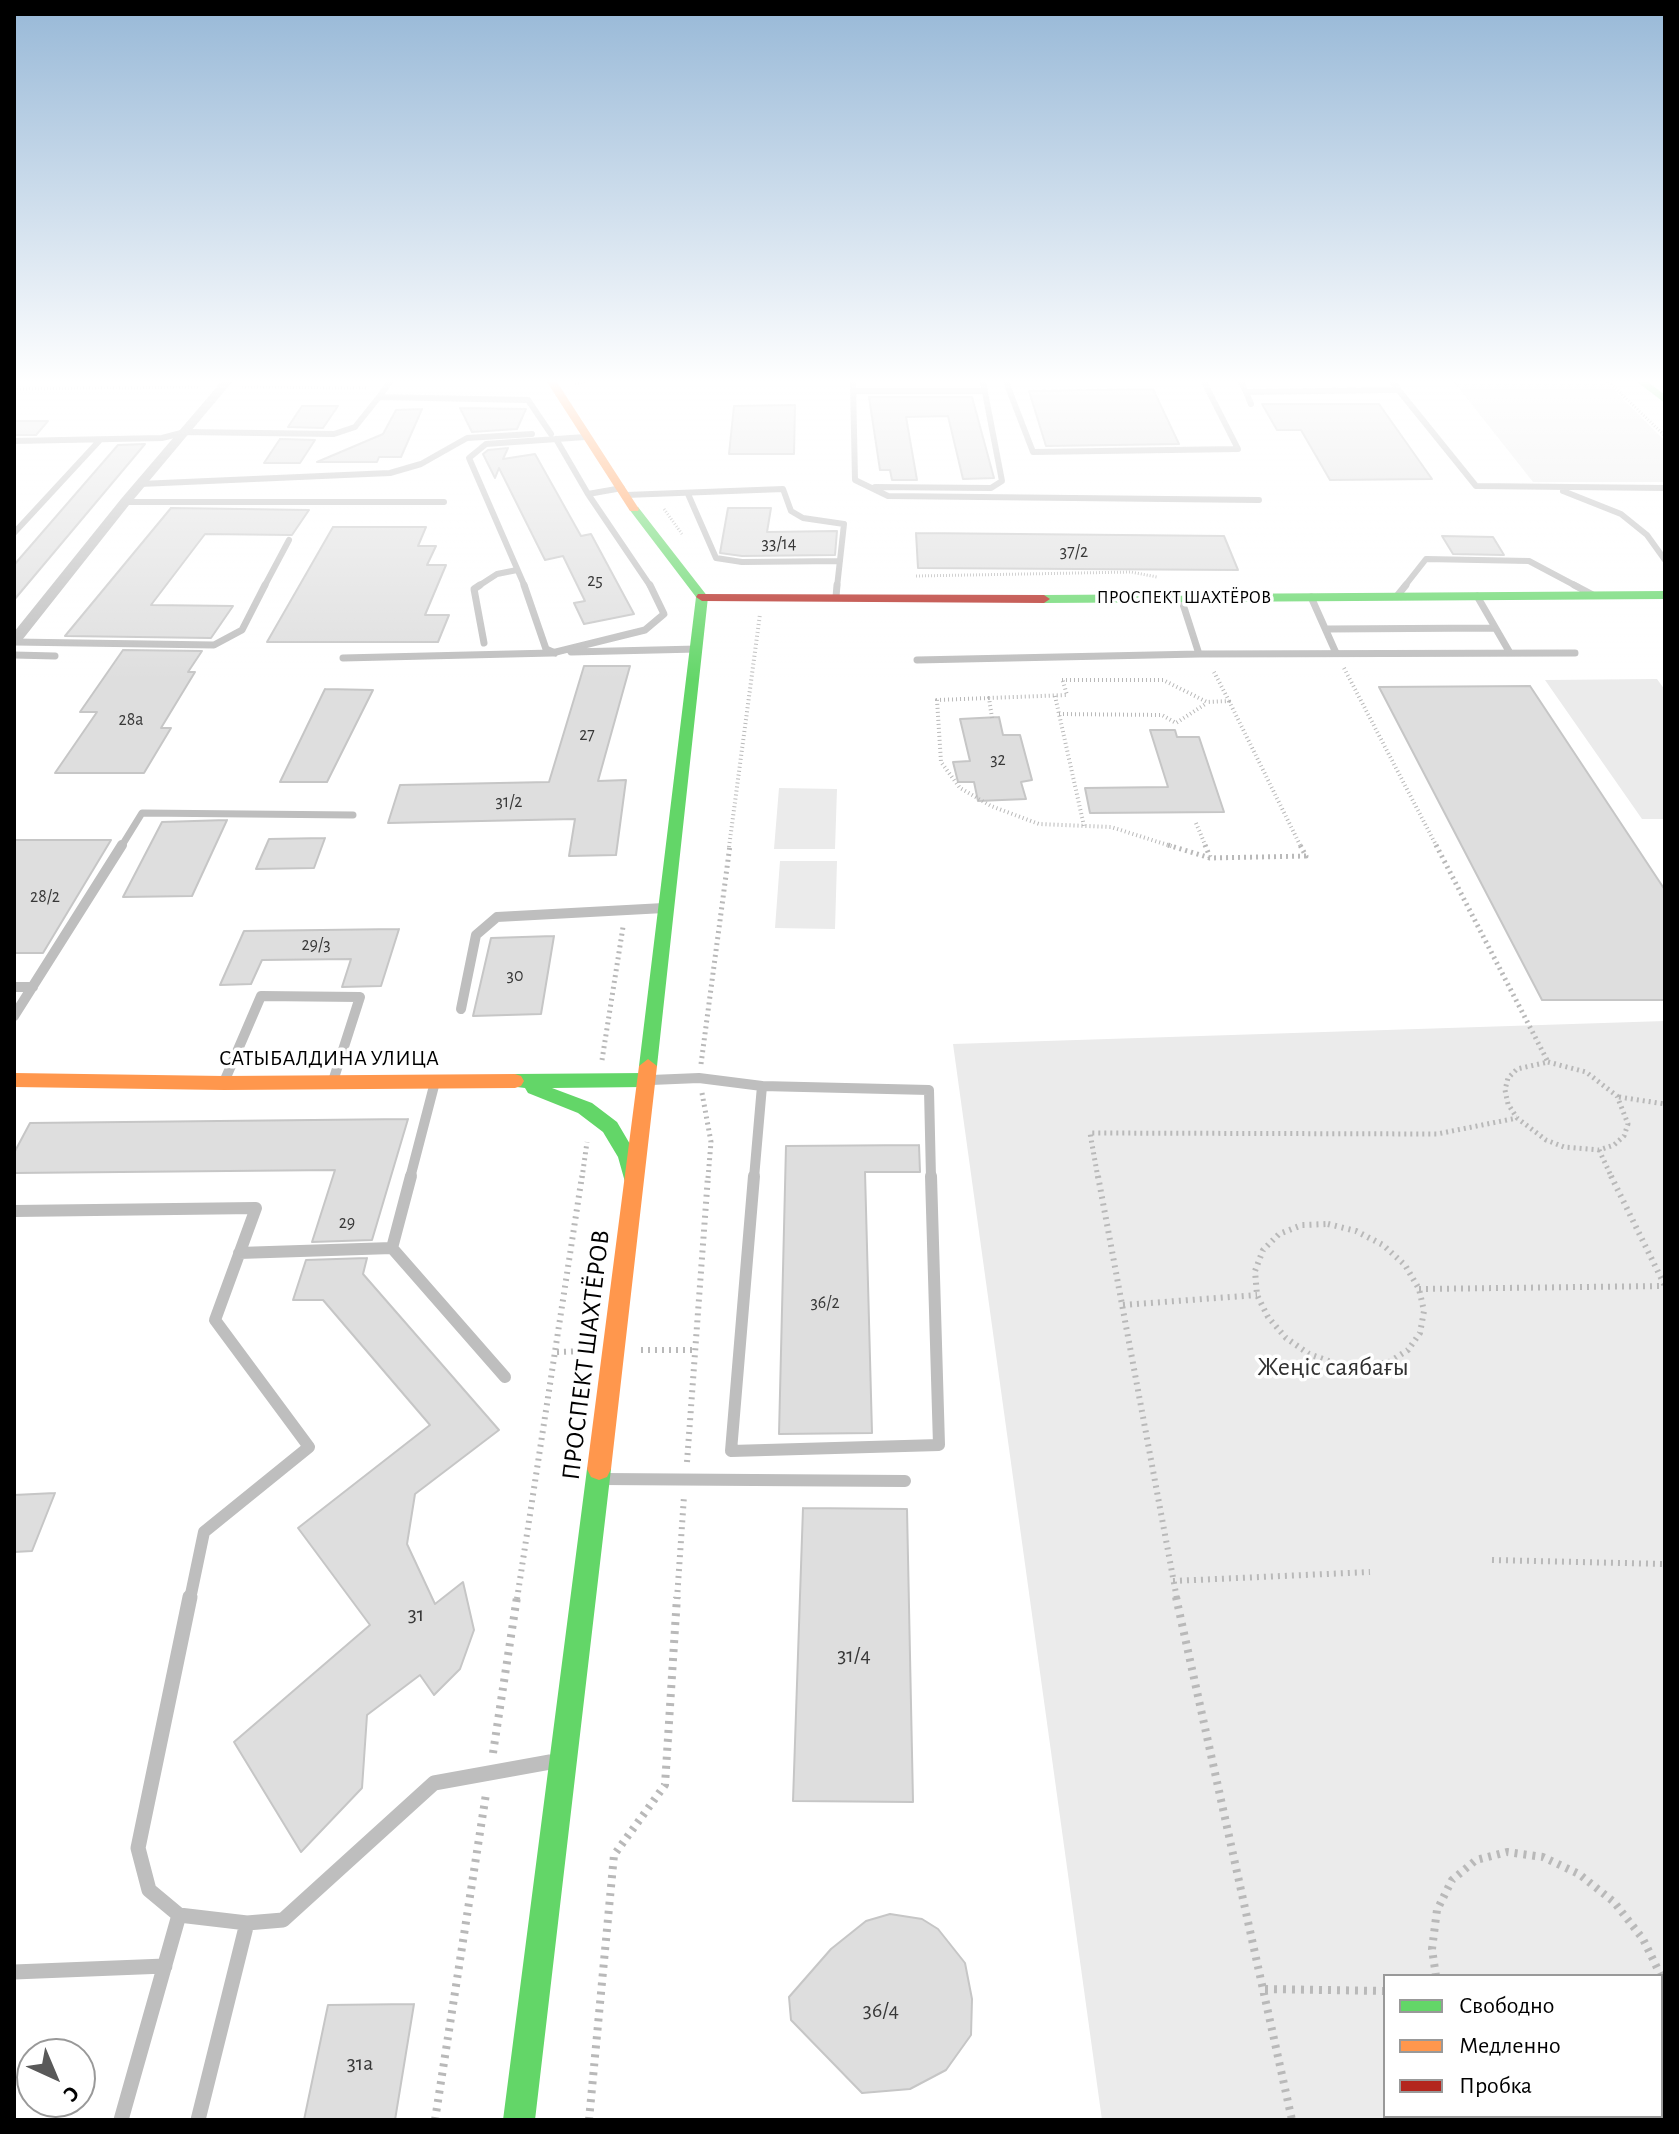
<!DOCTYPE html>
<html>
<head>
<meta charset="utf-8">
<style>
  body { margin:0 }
  #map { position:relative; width:1679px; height:2134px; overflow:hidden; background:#fff; font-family:"Alegreya Sans",sans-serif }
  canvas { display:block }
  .frame { position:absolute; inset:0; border:16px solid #000; pointer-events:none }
  .legend { position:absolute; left:1383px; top:1974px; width:280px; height:144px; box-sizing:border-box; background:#fff; border:2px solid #999; margin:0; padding:10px 14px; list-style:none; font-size:24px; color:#000 }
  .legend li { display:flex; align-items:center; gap:16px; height:40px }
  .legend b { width:40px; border:2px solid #999 }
  .north { position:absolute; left:16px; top:2038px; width:80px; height:80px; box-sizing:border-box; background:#fff; border:2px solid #999; border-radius:50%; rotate:136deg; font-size:22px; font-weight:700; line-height:32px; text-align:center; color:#000 }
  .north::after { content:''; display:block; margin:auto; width:28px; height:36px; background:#595959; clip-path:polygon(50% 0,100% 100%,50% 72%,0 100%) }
</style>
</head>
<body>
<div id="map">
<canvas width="1679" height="2134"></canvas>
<div class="frame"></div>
<ul class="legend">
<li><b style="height:10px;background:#63d668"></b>Свободно</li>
<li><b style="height:10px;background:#ff974d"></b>Медленно</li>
<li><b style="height:10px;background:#b3261e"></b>Пробка</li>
</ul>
<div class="north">С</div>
</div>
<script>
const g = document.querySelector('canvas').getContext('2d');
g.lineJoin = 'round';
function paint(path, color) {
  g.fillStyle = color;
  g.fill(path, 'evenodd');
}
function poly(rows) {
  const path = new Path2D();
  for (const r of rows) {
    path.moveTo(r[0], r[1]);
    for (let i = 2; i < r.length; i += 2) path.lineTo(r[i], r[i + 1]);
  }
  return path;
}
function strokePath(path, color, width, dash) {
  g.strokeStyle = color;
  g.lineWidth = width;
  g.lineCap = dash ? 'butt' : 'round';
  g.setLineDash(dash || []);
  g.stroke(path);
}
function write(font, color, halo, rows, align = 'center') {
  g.font = font + ' "Alegreya Sans",sans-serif';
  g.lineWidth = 7;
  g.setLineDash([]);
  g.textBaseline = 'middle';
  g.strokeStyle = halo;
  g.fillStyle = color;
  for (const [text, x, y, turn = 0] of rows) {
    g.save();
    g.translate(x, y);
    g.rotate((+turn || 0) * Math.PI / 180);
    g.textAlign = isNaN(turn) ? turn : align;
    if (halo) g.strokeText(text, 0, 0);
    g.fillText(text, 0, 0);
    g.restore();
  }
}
paint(poly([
  [1454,382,1606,382,1665,441,1665,482,1533,482],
  [1657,679,1665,690,1665,819,1642,819,1545,680],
  [779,788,837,789,835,849,774,849],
  [780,861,837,861,835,929,775,928],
  [1665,1021,1665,2120,1102,2120,953,1044],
  [1385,1976,1661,1976,1661,2116,1385,2116]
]), '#ebebeb');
const building = poly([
  [1153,389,1179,444,1046,446,1029,391,1153,389],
  [869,397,972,397,994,478,963,479,948,416,906,417,917,480,892,480,890,470,880,470,869,397],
  [1262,404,1379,404,1432,479,1330,480,1301,430,1277,430,1262,404],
  [795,405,794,454,729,454,734,406,795,405],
  [302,406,338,406,323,428,288,427,302,406],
  [460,408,526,409,517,429,472,432,460,408],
  [422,409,401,457,379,457,377,462,317,462,383,434,396,410,422,409],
  [14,421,48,421,36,435,14,435,14,421],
  [280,439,315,440,300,463,264,463,280,439],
  [145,444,14,600,14,565,118,445,145,444],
  [508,448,503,459,535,454,581,536,591,534,634,614,584,624,574,603,585,601,563,556,545,560,499,468,495,478,483,454,488,450,508,448],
  [171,508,309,510,292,535,205,534,151,605,233,606,211,638,65,636,171,508],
  [728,508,771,508,767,532,837,531,835,555,742,556,720,553,728,508],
  [333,527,426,527,418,546,436,546,427,565,446,565,425,615,449,615,438,642,267,642,333,527],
  [916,533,1224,536,1238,570,918,568,916,533],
  [1442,536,1493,537,1504,555,1453,554,1442,536],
  [123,650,202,651,188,672,195,672,161,728,171,728,144,773,55,773,97,712,80,712,123,650],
  [584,666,630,666,598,781,626,780,616,855,569,856,575,819,388,823,400,785,549,782,584,666],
  [1530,686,1665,890,1665,1000,1542,1000,1379,687,1530,686],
  [325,689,373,690,327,782,280,782,325,689],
  [999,717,1003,735,1020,735,1032,780,1021,782,1026,799,978,801,974,782,958,782,953,762,970,761,960,719,999,717],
  [1150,730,1175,730,1177,737,1199,737,1224,812,1090,813,1085,788,1168,787,1150,730],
  [227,820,192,896,123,897,162,822,227,820],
  [325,838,314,868,256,869,269,839,325,838],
  [14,840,111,840,43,953,14,953,14,840],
  [399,929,381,986,342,987,351,959,262,960,251,984,220,985,244,931,399,929],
  [554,936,541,1014,473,1016,491,938,554,936],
  [408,1119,372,1240,312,1242,335,1170,14,1173,14,1153,30,1123,408,1119],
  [919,1145,920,1172,865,1172,872,1433,779,1434,786,1146,919,1145],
  [367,1258,363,1274,499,1430,415,1494,407,1544,435,1604,463,1582,474,1630,460,1669,434,1695,420,1675,367,1715,362,1788,301,1852,234,1742,370,1625,298,1528,430,1425,323,1300,293,1300,306,1260,367,1258],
  [55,1493,32,1551,14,1552,14,1495,55,1493],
  [803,1508,907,1509,913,1802,793,1801,803,1508],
  [890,1914,922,1919,938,1929,965,1963,972,1999,971,2035,946,2070,910,2089,862,2093,791,2020,789,1997,831,1949,866,1921,890,1914],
  [414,2004,395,2120,304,2120,328,2005,414,2004]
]);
paint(building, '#dedede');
strokePath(building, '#c6c6c6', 2);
strokePath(poly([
  [1609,382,1665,436],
  [575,383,589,382],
  [242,387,368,388],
  [14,389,200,387],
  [664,509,682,534],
  [916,576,1131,572,1157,577]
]), '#b9b9b9', 3, [1, 2]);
strokePath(poly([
  [1344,668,1437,847],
  [1062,680,1163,680,1207,702,1229,701,1214,672],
  [1055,696,1084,826],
  [989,698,937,700,941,762,960,788,991,806,1039,824,1111,827,1174,847],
  [1229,701,1301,847],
  [1059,714,1162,715,1176,723,1207,703],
  [992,718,989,698,1067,695,1062,678],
  [1196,823,1206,847],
  [729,847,760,614]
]), '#b9b9b9', 4, [1, 3]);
strokePath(poly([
  [1168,845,1210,858,1306,856,1300,845],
  [1205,845,1210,857],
  [1436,845,1548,1062],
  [602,1060,623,927],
  [1548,1062,1586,1072,1617,1096,1628,1124,1624,1136,1614,1145,1599,1150,1564,1147,1546,1140,1517,1118,1508,1104,1505,1090,1508,1078,1517,1069,1548,1062],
  [701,1064,730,845],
  [702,1093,711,1142,708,1178],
  [1619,1097,1665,1104],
  [1599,1150,1612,1178],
  [582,1178,587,1142],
  [1098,1178,1090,1133,1437,1134,1517,1118]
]), '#b9b9b9', 5, [2, 4]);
strokePath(poly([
  [1098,1176,1177,1599],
  [1611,1176,1665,1286],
  [1328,1224,1356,1231,1383,1245,1405,1265,1419,1289,1424,1311,1420,1333,1408,1350,1389,1362,1364,1367,1337,1364,1309,1354,1286,1338,1268,1317,1257,1295,1255,1271,1263,1250,1279,1234,1302,1225,1328,1224],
  [1419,1289,1665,1286],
  [1123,1305,1257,1295],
  [641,1350,696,1350],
  [557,1352,583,1351],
  [687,1462,708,1176],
  [1492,1560,1665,1564],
  [1173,1581,1370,1572],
  [517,1599,582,1176],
  [677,1599,684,1496]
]), '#b9b9b9', 6, [2, 5]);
strokePath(poly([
  [1176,1597,1292,2120],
  [493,1753,517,1597],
  [1436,1976,1432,1949,1437,1910,1452,1880,1476,1860,1507,1852,1543,1857,1579,1874,1614,1902,1643,1939,1665,1984],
  [1265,1989,1385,1991],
  [1661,2100,1665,2095],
  [1532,2116,1542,2120],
  [435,2120,486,1794],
  [589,2120,614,1855,665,1785,677,1597],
  [1645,2120,1648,2116]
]), '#b9b9b9', 8, [3, 6]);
strokePath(poly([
  [853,382,855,480,888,496,1259,500],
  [1006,382,1033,452,1238,449,1204,382],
  [1241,382,1246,392,1398,390],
  [1392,382,1476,486,1665,488],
  [853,391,985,391],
  [1246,392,1251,404],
  [379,397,390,382],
  [556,439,588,494,651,587],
  [14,441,162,438,185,432,334,434,355,427,379,397,528,400,551,434],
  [140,484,390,473,421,464,467,438,532,434],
  [875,487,991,488,1002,481,983,382],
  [1563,491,1621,514,1647,535,1665,560],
  [588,494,622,488],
  [688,494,716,558,742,562,840,561],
  [626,495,783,489,791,511,803,518,844,524,837,587],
  [125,502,444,502],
  [14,533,100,440],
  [264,587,289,540],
  [477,587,497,574,517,570],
  [525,587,469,458,486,444,585,437],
  [1404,587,1426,559,1529,561,1578,587]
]), '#bebebe', 6);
strokePath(poly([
  [480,585,474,589,484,643],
  [524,585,546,649,555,653],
  [1574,585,1593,595],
  [1397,596,1406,585],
  [1477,596,1510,653],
  [836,597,837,585],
  [1311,597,1336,653],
  [1181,598,1199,654],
  [1327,629,1494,628],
  [14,642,214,645,242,630,265,585],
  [571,652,697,649],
  [14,655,55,656],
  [343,658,552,653,645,630,664,614,650,585],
  [917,660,1199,654,1575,653],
  [121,847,142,813,353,815]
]), '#bebebe', 7);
strokePath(poly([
  [14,987,33,987],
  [461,1009,476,935,497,917,664,908],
  [14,1016,122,845],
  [651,1080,699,1078,762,1086],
  [224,1082,261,996,360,997,333,1081],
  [762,1086,929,1090,931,1178],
  [410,1178,435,1082],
  [754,1178,762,1086]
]), '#bebebe', 10);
strokePath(poly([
  [754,1176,731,1451,939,1445,931,1176],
  [14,1211,256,1208,215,1320,309,1447,204,1532,190,1599],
  [392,1248,505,1377],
  [239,1253,392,1248,411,1176],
  [603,1479,905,1481]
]), '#bebebe', 12);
strokePath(poly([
  [190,1597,138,1848,149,1890,179,1915,247,1923,283,1920,434,1783,550,1762],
  [14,1972,165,1966],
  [121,2120,179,1915],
  [198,2120,247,1923]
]), '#bebebe', 15);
paint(poly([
  [221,382,232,382,129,505,19,644,14,645,14,632,121,499,221,382]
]), '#bebebe');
paint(poly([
  [1637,382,1648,382,1665,395,1665,403,1637,382],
  [634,506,638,507,708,597,657,1066,648,1073,639,1066,696,597,629,509,634,506],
  [1665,591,1665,599,1044,603,1038,599,1044,595,1665,591],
  [645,1073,651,1075,654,1080,651,1085,645,1087,552,1088,592,1103,617,1122,637,1156,642,1176,639,1182,632,1184,625,1182,618,1157,603,1132,578,1113,528,1093,525,1088,509,1086,506,1081,509,1076,515,1074,645,1073],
  [599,1458,607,1461,611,1469,535,2120,503,2120,587,1469,591,1461,599,1458]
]), '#63d668');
paint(poly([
  [547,382,557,382,639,509,638,511,630,511,547,382],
  [648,1059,657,1066,611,1469,607,1477,599,1480,591,1477,587,1469,639,1066,648,1059],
  [14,1073,224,1076,515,1074,521,1076,524,1081,521,1086,515,1088,224,1090,14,1087,14,1073]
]), '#ff974d');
paint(poly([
  [698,594,1044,595,1050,599,1044,603,702,601,696,597,698,594]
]), '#b3261e');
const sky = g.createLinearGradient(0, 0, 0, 681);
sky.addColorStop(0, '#97b8d7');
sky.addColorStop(0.56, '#fff');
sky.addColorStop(1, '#ffffff00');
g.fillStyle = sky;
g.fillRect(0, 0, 1679, 681);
write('18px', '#383838', null, [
  ["33/14",779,544],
  ["37/2",1074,552],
  ["25",595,581],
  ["28а",131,720],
  ["27",587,735],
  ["32",998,760],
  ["31/2",509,802],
  ["28/2",45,897],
  ["29/3",316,945],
  ["30",515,976],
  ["29",347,1223],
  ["36/2",825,1303]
]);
write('18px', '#000', '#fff', [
  ["ПРОСПЕКТ ШАХТЁРОВ",1184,598]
]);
write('22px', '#000', '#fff', [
  ["САТЫБАЛДИНА УЛИЦА",329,1058]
]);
write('22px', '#383838', null, [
  ["31",416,1614],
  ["31/4",854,1655],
  ["36/4",881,2010],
  ["31а",360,2063]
]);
write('26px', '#000', '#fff', [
  ["ПРОСПЕКТ ШАХТЁРОВ",586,1355,-83]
]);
write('26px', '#313131', '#fff', [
  ["Жеңіс саябағы",1333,1367]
]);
</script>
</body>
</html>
